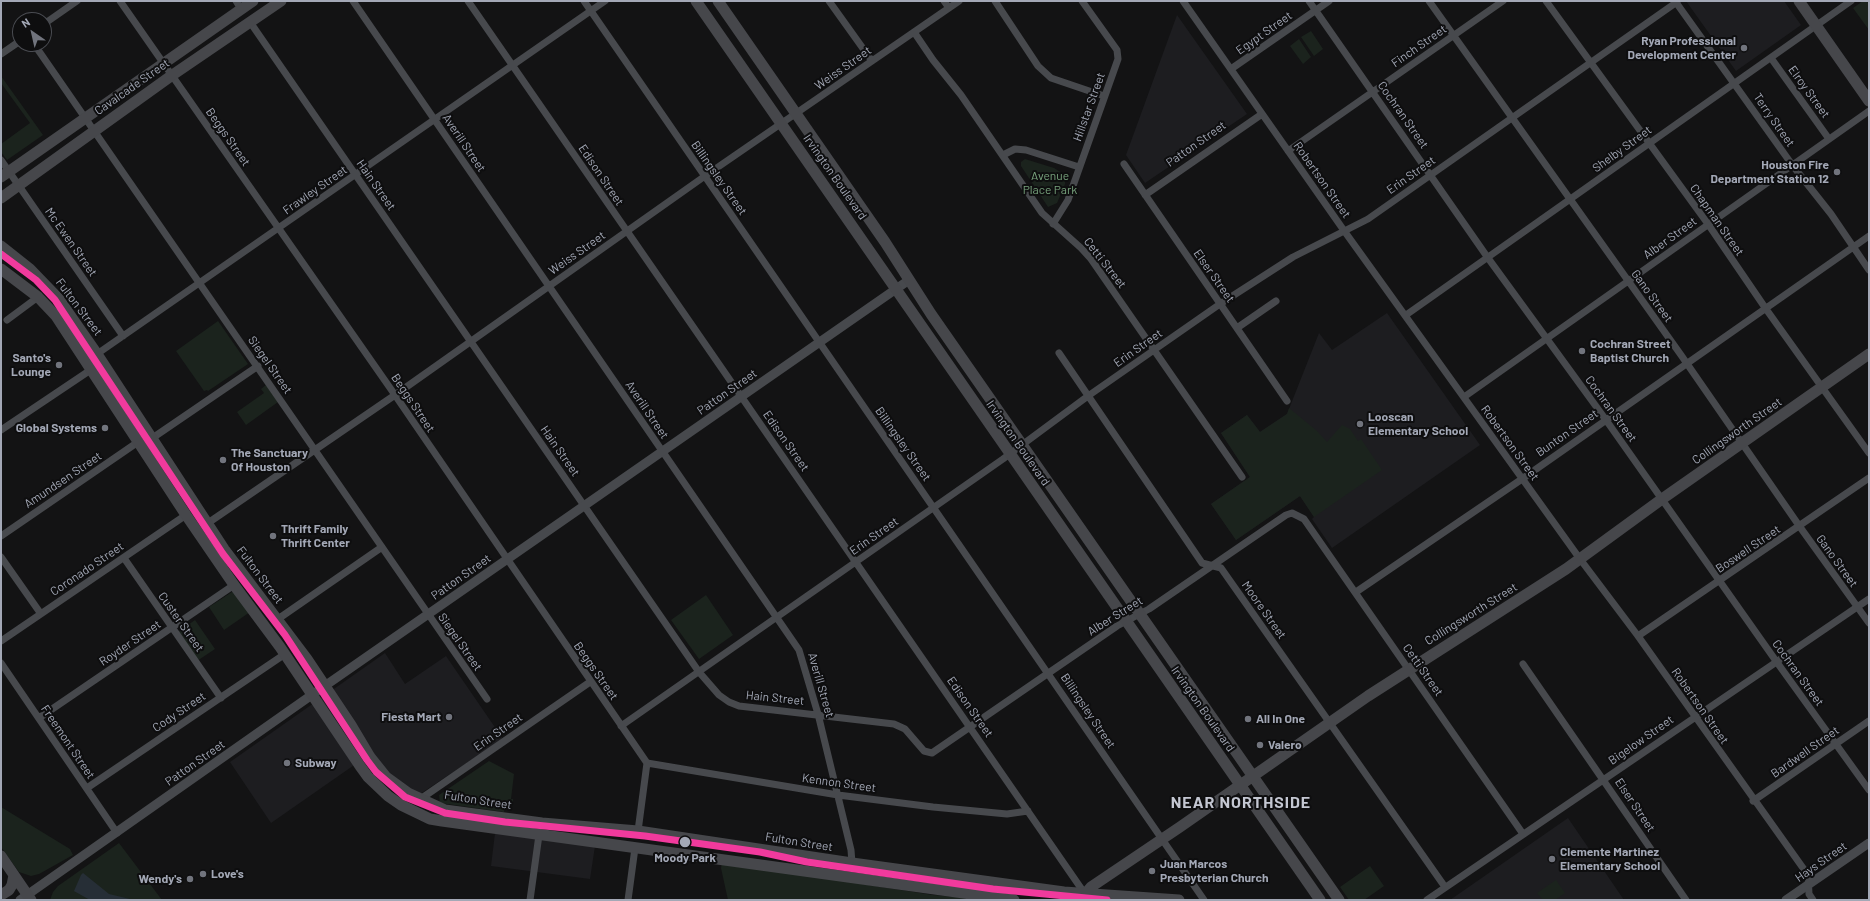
<!DOCTYPE html>
<html>
<head>
<meta charset="utf-8">
<style>
  body { margin:0 }
  #map { position:relative; width:1870px; height:901px; overflow:hidden; background:#131314; font-family:Barlow,sans-serif }
  canvas { display:block }
  .frame { position:absolute; inset:0; border:2px solid #a3a8b6; pointer-events:none }
  .north { position:absolute; left:12px; top:12px; width:40px; height:40px; box-sizing:border-box; background:#0e0e0f; border:1px solid #4a4c52; border-radius:50%; rotate:326deg; font-size:11px; font-weight:700; line-height:16px; text-align:center; color:#a3a8b6 }
  .north::after { content:''; display:block; margin:auto; width:14px; height:18px; background:#71747d; clip-path:polygon(50% 0,100% 100%,50% 72%,0 100%) }
</style>
</head>
<body>
<div id="map">
<canvas width="1870" height="901"></canvas>
<div class="frame"></div>
<div class="north">N</div>
</div>
<script>
const g = document.querySelector('canvas').getContext('2d');
g.lineJoin = 'round';
function paint(path, color) {
  g.fillStyle = color;
  g.fill(path, 'evenodd');
}
function poly(rows) {
  const path = new Path2D();
  for (const r of rows) {
    path.moveTo(r[0], r[1]);
    for (let i = 2; i < r.length; i += 2) path.lineTo(r[i], r[i + 1]);
  }
  return path;
}
function strokePath(path, color, width, dash) {
  g.strokeStyle = color;
  g.lineWidth = width;
  g.lineCap = dash ? 'butt' : 'round';
  g.setLineDash(dash || []);
  g.stroke(path);
}
function write(font, color, halo, rows, align = 'center') {
  g.font = font + ' Barlow,sans-serif';
  g.lineWidth = 4;
  g.setLineDash([]);
  g.textBaseline = 'middle';
  g.strokeStyle = halo;
  g.fillStyle = color;
  for (const [text, x, y, turn = 0] of rows) {
    g.save();
    g.translate(x, y);
    g.rotate((+turn || 0) * Math.PI / 180);
    g.textAlign = isNaN(turn) ? turn : align;
    if (halo) g.strokeText(text, 0, 0);
    g.fillText(text, 0, 0);
    g.restore();
  }
}
paint(poly([
  [1686,1,1784,1,1801,25,1736,71],
  [1177,15,1247,114,1145,183,1126,155],
  [1387,313,1480,445,1332,548,1312,519,1314,517,1300,496,1236,540,1211,504,1250,477,1221,433,1247,415,1260,432,1287,414,1319,333,1332,350],
  [385,653,405,684,446,656,503,739,420,794,400,787,370,754,271,823,230,762],
  [1568,818,1624,900,1450,900],
  [495,833,595,846,590,879,491,866]
]), '#1d1d20');
paint(poly([
  [1863,1,1867,1,1869,4,1869,30,1853,8],
  [1311,31,1323,49,1314,56,1301,37],
  [1299,39,1311,57,1303,64,1290,46],
  [1,76,43,135,7,160,1,152,1,144,30,123,1,83],
  [1025,159,1054,168,1062,173,1065,179,1065,184,1057,203,1048,207,1021,166,1021,162],
  [218,321,248,364,208,391,207,390,204,391,176,351],
  [266,385,278,402,246,425,237,412,264,393,261,389],
  [1289,408,1317,431,1327,442,1342,425,1350,429,1358,441,1361,439,1382,470,1314,517,1300,496,1236,540,1211,504,1250,477,1221,433,1247,415,1260,432,1287,414],
  [232,592,236,592,250,612,224,630,209,607],
  [706,595,733,635,699,659,671,620],
  [195,620,215,649,197,661,178,632],
  [489,761,514,774,511,799,513,799,513,804,506,803,504,812,440,803,439,795],
  [1,807,70,849,73,855,39,874,31,876,19,872,1,847],
  [119,843,162,900,50,900,53,892,58,886],
  [722,862,933,895,993,900,728,900,721,868],
  [1370,866,1384,886,1364,900,1349,900,1340,887],
  [1556,880,1565,893,1555,900,1543,900,1537,893]
]), '#1b231d');
paint(poly([
  [83,873,109,894,134,900,90,900,74,891,81,875]
]), '#262e36');
strokePath(poly([
  [120,1,395,395,647,763,638,831],
  [236,1,241,9],
  [353,1,799,650,818,714,851,850,852,863],
  [468,1,1085,894],
  [584,1,1204,900],
  [829,1,872,61],
  [944,1,949,8],
  [995,1,1038,66,1051,78,1104,96],
  [1183,1,1345,232,1580,559,1638,636,1808,875,1809,894,1813,900],
  [1309,1,1488,258,1606,420,1776,661,1869,790],
  [1429,1,1681,355,1800,527,1869,623],
  [1546,1,1708,224,1766,309,1869,453],
  [1675,1,1793,166,1831,214,1869,270],
  [250,22,699,672,719,695,729,702,739,706,894,724,905,729,924,751,932,753,1117,626,1149,609,1286,515,1292,513,1304,519,1523,834],
  [44,24,77,1],
  [914,32,933,60,961,95,1042,213,1081,248,1091,259,1242,477],
  [34,44,487,699],
  [1,54,20,41],
  [1771,58,1829,139],
  [1231,69,1329,1],
  [1288,151,1503,1],
  [1003,155,1015,149,1026,150,1079,167],
  [1,160,123,336],
  [1124,164,1287,401],
  [1145,195,1262,114],
  [1053,224,1068,200,1118,59,1117,50,1082,1],
  [1406,315,1851,1],
  [7,320,38,297],
  [1237,328,1276,301],
  [1059,353,1202,563,1221,568,1445,887],
  [97,354,605,1],
  [1464,397,1869,111],
  [1,430,92,369],
  [151,439,258,366],
  [208,523,395,395,705,176,959,1],
  [1,536,138,442],
  [1,557,41,614],
  [124,558,221,698],
  [1356,592,1522,479,1869,236],
  [278,619,382,547],
  [1638,636,1869,478],
  [1,641,186,515],
  [1,663,117,833],
  [1523,664,1686,900],
  [39,718,234,585],
  [621,726,1003,459,1088,396,1220,304,1293,257,1368,219,1677,2],
  [647,763,838,795,933,807,1007,814,1028,811],
  [87,788,285,654],
  [419,800,590,682],
  [1753,801,1869,721],
  [530,900,539,835],
  [628,900,635,848],
  [1427,900,1869,599]
]), '#47494d', 7);
strokePath(poly([
  [20,900,306,699,909,280],
  [1786,900,1869,843]
]), '#47494d', 9);
strokePath(poly([
  [696,1,1320,900],
  [718,1,885,242,931,314,1339,900],
  [1799,1,1869,101],
  [1,177,253,1],
  [1,198,171,76,281,1],
  [1,246,30,269,58,298,97,354,224,549,307,659,351,725,370,757,386,777,408,793,445,810,542,823,638,831,852,863,1064,892,1179,900],
  [1,269,38,297,56,316,186,515,234,585,280,647,360,766,368,777,388,796,401,805,430,819,442,821,1014,900],
  [1,856,31,900],
  [1,895,9,890,12,885,14,875],
  [1085,899,1085,894,1091,887,1180,827,1368,696,1566,569,1662,499,1869,354]
]), '#46474b', 11);
strokePath(poly([
  [1,254,36,280,55,300,223,554,285,635,367,760,376,772,405,797,445,813,505,822,645,836,760,852,807,862,993,889,1107,900]
]), '#f13a9d', 7);
for (const [x, y, r, color] of [
  [1744,48,4,"#71747d"],
  [1837,172,4,"#71747d"],
  [1582,351,4,"#71747d"],
  [59,365,4,"#71747d"],
  [1360,424,4,"#71747d"],
  [105,428,4,"#71747d"],
  [223,460,4,"#71747d"],
  [273,536,4,"#71747d"],
  [449,717,4,"#71747d"],
  [1248,719,4,"#71747d"],
  [1260,745,4,"#71747d"],
  [287,763,4,"#71747d"],
  [685,842,6,"#a3a8b6"],
  [1552,859,4,"#71747d"],
  [1152,871,4,"#71747d"],
  [203,874,4,"#71747d"],
  [190,879,4,"#71747d"]
]) {
  const dot = new Path2D();
  dot.arc(x, y, r, 0, 2 * Math.PI);
  g.fillStyle = color;
  g.fill(dot);
  strokePath(dot, '#0e0e0f', 1.5);
}
write('12px', '#a3a8b6', '#0e0e0f', [
  ["Egypt Street",1264,33,-35],
  ["Finch Street",1419,46,-35],
  ["Weiss Street",843,68,-35],
  ["Cavalcade Street",132,87,-35],
  ["Elroy Street",1809,92,54],
  ["Hillstar Street",1089,107,-70],
  ["Cochran Street",1403,115,55],
  ["Terry Street",1774,120,55],
  ["Beggs Street",228,137,55],
  ["Averill Street",464,143,56],
  ["Patton Street",1196,144,-35],
  ["Shelby Street",1622,149,-36],
  ["Edison Street",601,175,56],
  ["Erin Street",1411,175,-35],
  ["Irvington Boulevard",835,177,55],
  ["Billingsley Street",719,178,55],
  ["Robertson Street",1322,180,55],
  ["Hain Street",376,185,55],
  ["Frawley Street",315,190,-35],
  ["Chapman Street",1717,220,55],
  ["Alber Street",1670,238,-36],
  ["Mc Ewen Street",71,242,55],
  ["Weiss Street",577,253,-35],
  ["Cetti Street",1105,263,52],
  ["Elser Street",1214,276,55],
  ["Gano Street",1652,296,54],
  ["Fulton Street",79,307,53],
  ["Erin Street",1138,348,-35],
  ["Siegel Street",270,365,55],
  ["Patton Street",727,392,-35],
  ["Beggs Street",413,403,56],
  ["Cochran Street",1611,409,54],
  ["Averill Street",647,410,56],
  ["Collingsworth Street",1737,431,-35],
  ["Bunton Street",1567,433,-35],
  ["Edison Street",786,441,55],
  ["Irvington Boulevard",1018,443,55],
  ["Robertson Street",1510,443,54],
  ["Billingsley Street",903,444,55],
  ["Hain Street",560,451,55],
  ["Amundsen Street",63,480,-34],
  ["Erin Street",874,536,-35],
  ["Boswell Street",1748,549,-34],
  ["Gano Street",1837,561,54],
  ["Coronado Street",87,569,-34],
  ["Fulton Street",260,575,53],
  ["Patton Street",461,577,-35],
  ["Moore Street",1264,610,55],
  ["Collingsworth Street",1471,614,-32],
  ["Alber Street",1115,616,-32],
  ["Custer Street",181,622,55],
  ["Siegel Street",460,642,55],
  ["Royder Street",130,643,-34],
  ["Cetti Street",1423,670,55],
  ["Beggs Street",596,671,55],
  ["Cochran Street",1798,673,54],
  ["Averill Street",821,685,74],
  ["Hain Street",775,698,6],
  ["Robertson Street",1700,706,55],
  ["Edison Street",970,707,55],
  ["Irvington Boulevard",1203,709,55],
  ["Billingsley Street",1088,711,56],
  ["Cody Street",179,712,-34],
  ["Erin Street",498,732,-35],
  ["Bigelow Street",1641,740,-35],
  ["Freemont Street",68,742,56],
  ["Bardwell Street",1805,752,-35],
  ["Patton Street",195,763,-35],
  ["Kennon Street",839,783,8],
  ["Fulton Street",478,800,9],
  ["Elser Street",1635,805,56],
  ["Fulton Street",799,842,9],
  ["Hays Street",1821,862,-35]
]);
write('bold 12px', '#a3a8b6', '#0e0e0f', [
  ["Ryan Professional",1736,41,"right"],
  ["Development Center",1736,55,"right"],
  ["Houston Fire",1829,165,"right"],
  ["Department Station 12",1829,179,"right"],
  ["Cochran Street",1590,344],
  ["Baptist Church",1590,358],
  ["Santo's",51,358,"right"],
  ["Lounge",51,372,"right"],
  ["Looscan",1368,417],
  ["Elementary School",1368,431],
  ["Global Systems",97,428,"right"],
  ["The Sanctuary",231,453],
  ["Of Houston",231,467],
  ["Thrift Family",281,529],
  ["Thrift Center",281,543],
  ["Fiesta Mart",441,717,"right"],
  ["All In One",1256,719],
  ["Valero",1268,745],
  ["Subway",295,763],
  ["Clemente Martinez",1560,852],
  ["Elementary School",1560,866],
  ["Juan Marcos",1160,864],
  ["Presbyterian Church",1160,878],
  ["Love's",211,874],
  ["Wendy's",182,879,"right"]
], 'left');
write('12px', '#78a37d', '#0e0e0f', [
  ["Avenue",1050,176],
  ["Place Park",1050,190]
]);
write('bold 12px', '#a3a8b6', '#0e0e0f', [
  ["Moody Park",685,858]
]);
g.letterSpacing = '1px';
write('bold 16px', '#c4c7d2', '#0e0e0f', [
  ["NEAR NORTHSIDE",1241,803]
]);
g.letterSpacing = '0px';
</script>
</body>
</html>
